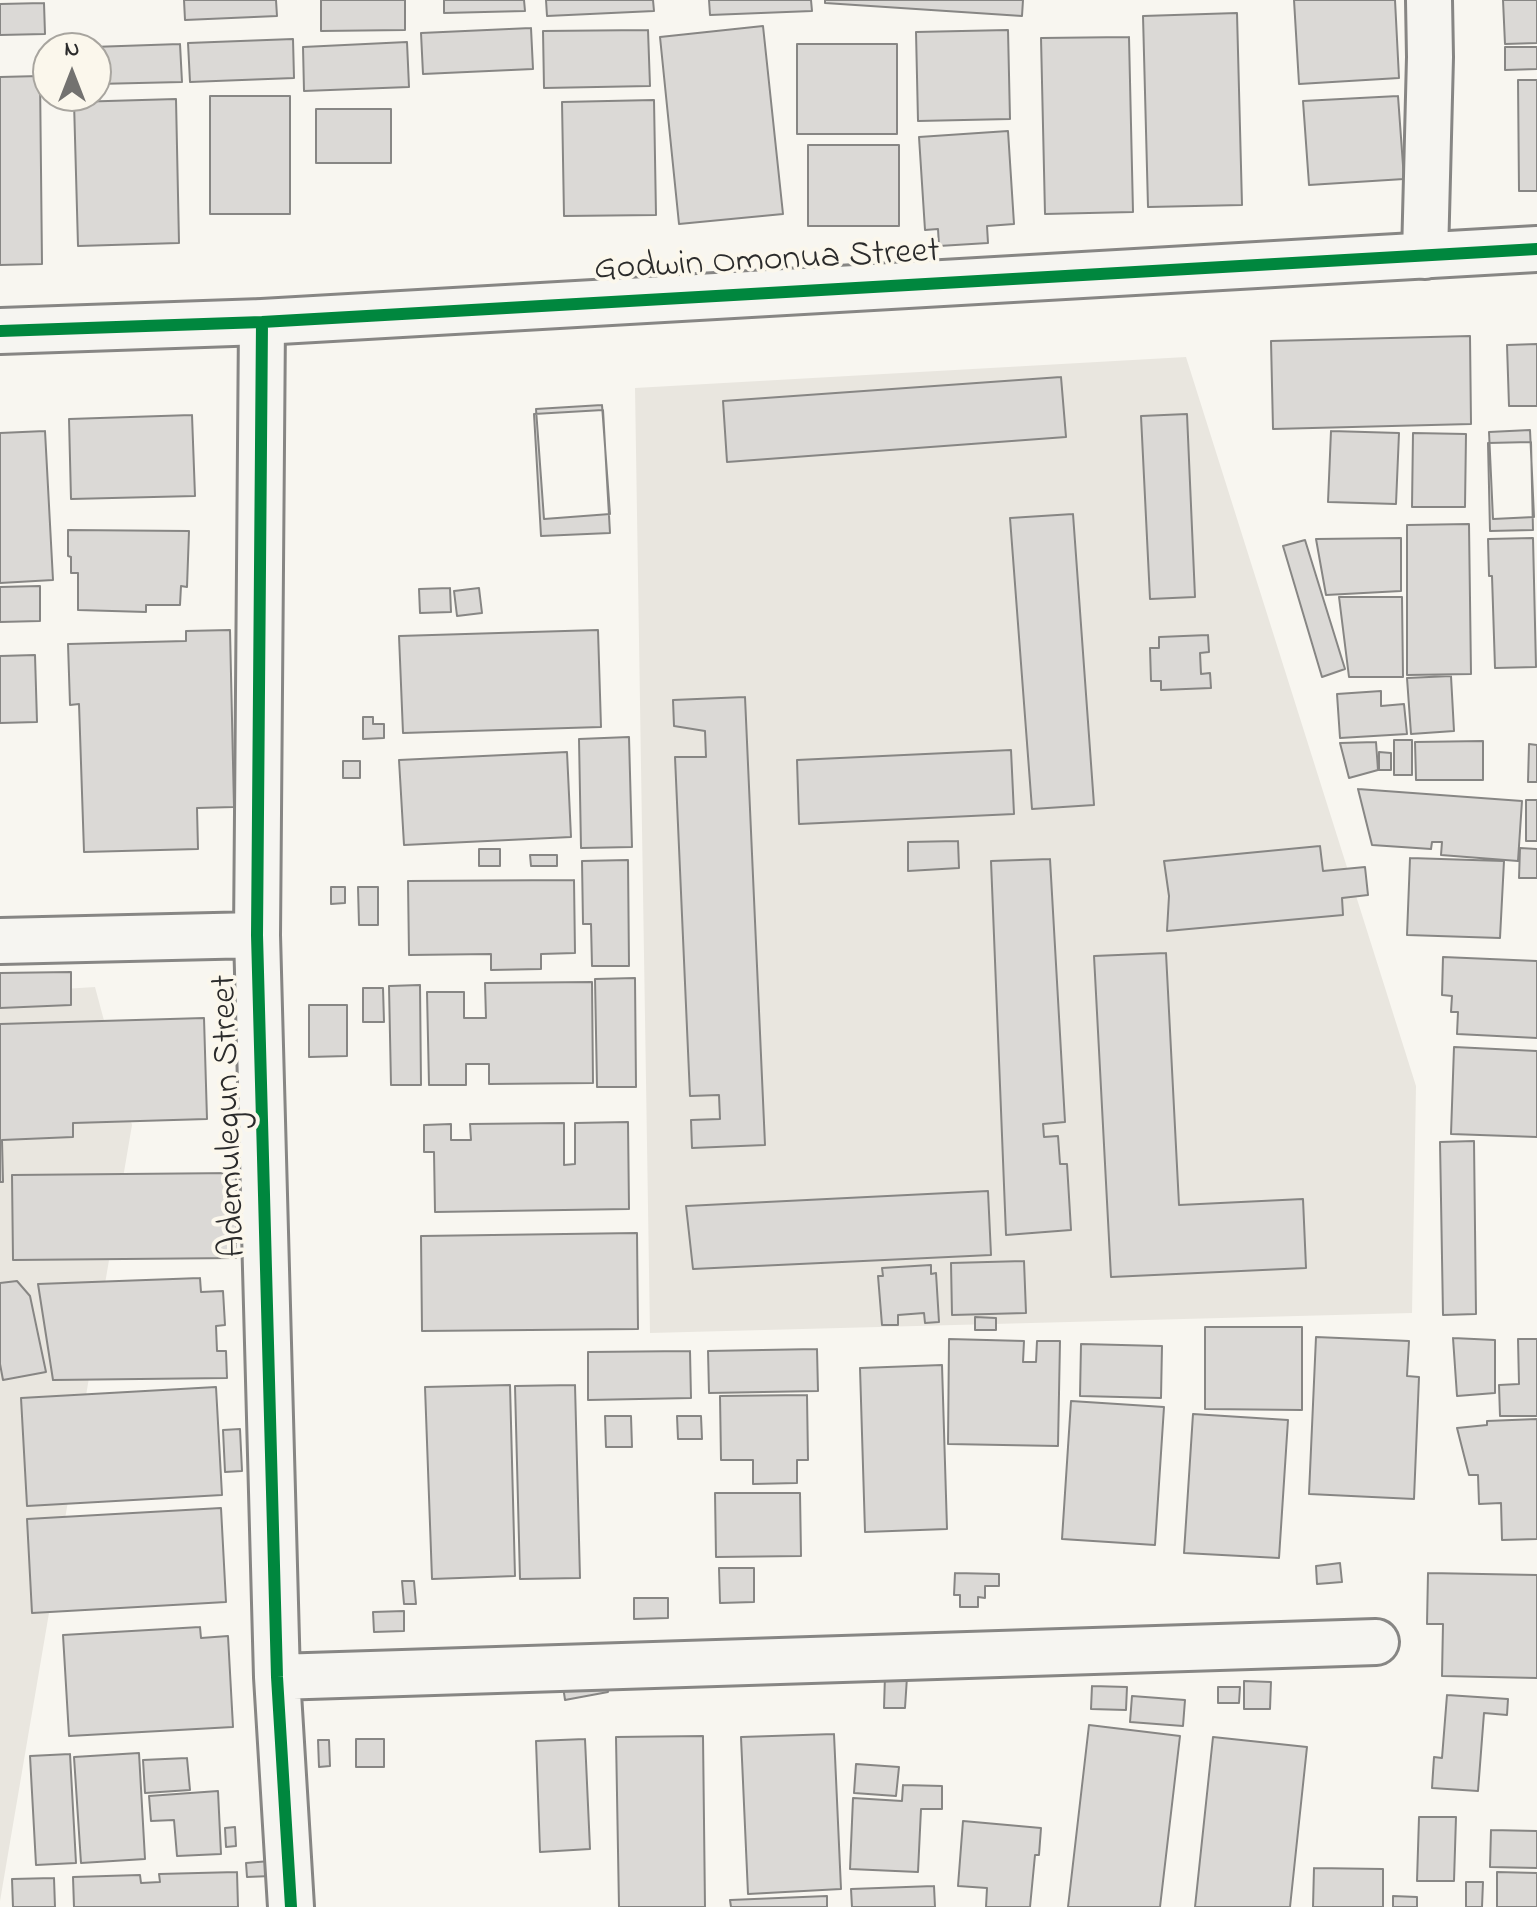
<!DOCTYPE html>
<html>
<head>
<meta charset="utf-8">
<style>
  body { margin:0 }
  #map { position:relative; width:1537px; height:1907px; overflow:hidden; background:#f8f6f0; font-family:"Indie Flower",sans-serif }
  canvas { display:block }
  .north { position:absolute; left:32px; top:32px; width:80px; height:80px; box-sizing:border-box; background:#fbf7ec; border:2px solid #a8a59f; border-radius:50%; rotate:0deg; font-size:22px; font-weight:700; line-height:32px; text-align:center; color:#2b2b2b }
  .north::after { content:''; display:block; margin:auto; width:28px; height:36px; background:#737270; clip-path:polygon(50% 0,100% 100%,50% 72%,0 100%) }
</style>
</head>
<body>
<div id="map">
<canvas width="1537" height="1907"></canvas>
<div class="north">N</div>
</div>
<script>
const g = document.querySelector('canvas').getContext('2d');
g.lineJoin = 'round';
function paint(path, color) {
  g.fillStyle = color;
  g.fill(path, 'evenodd');
}
function poly(rows) {
  const path = new Path2D();
  for (const r of rows) {
    path.moveTo(r[0], r[1]);
    for (let i = 2; i < r.length; i += 2) path.lineTo(r[i], r[i + 1]);
  }
  return path;
}
function strokePath(path, color, width, dash) {
  g.strokeStyle = color;
  g.lineWidth = width;
  g.lineCap = dash ? 'butt' : 'round';
  g.setLineDash(dash || []);
  g.stroke(path);
}
function write(font, color, halo, rows, align = 'center') {
  g.font = font + ' "Indie Flower",sans-serif';
  g.lineWidth = 8;
  g.setLineDash([]);
  g.textBaseline = 'middle';
  g.strokeStyle = halo;
  g.fillStyle = color;
  for (const [text, x, y, turn = 0] of rows) {
    g.save();
    g.translate(x, y);
    g.rotate((+turn || 0) * Math.PI / 180);
    g.textAlign = isNaN(turn) ? turn : align;
    if (halo) g.strokeText(text, 0, 0);
    g.fillText(text, 0, 0);
    g.restore();
  }
}
paint(poly([
  [1186,357,1416,1086,1412,1313,650,1333,635,388],
  [95,987,132,1125,0,1901,0,993]
]), '#e9e6df');
const building = poly([
  [184,0,276,0,277,16,185,20,184,0],
  [321,0,405,0,405,30,321,31,321,0],
  [444,0,524,0,525,11,444,13,444,0],
  [546,0,653,0,654,11,547,16,546,0],
  [709,0,811,0,812,11,710,15,709,0],
  [825,0,1023,0,1022,16,825,3,825,0],
  [1294,0,1395,0,1399,78,1299,84,1294,0],
  [1503,0,1537,0,1537,43,1505,44,1503,0],
  [44,3,45,34,0,35,0,4,44,3],
  [1237,13,1242,205,1148,207,1143,16,1237,13],
  [763,26,783,214,679,224,660,37,763,26],
  [531,28,533,69,423,74,421,33,531,28],
  [648,30,650,86,544,88,543,31,648,30],
  [1008,30,1010,119,918,121,916,32,1008,30],
  [1129,37,1133,212,1045,214,1041,38,1129,37],
  [293,39,294,78,190,82,188,43,293,39],
  [407,42,409,87,304,91,303,47,407,42],
  [180,44,182,82,96,84,96,48,63,48,180,44],
  [797,44,897,44,897,134,797,134,797,44],
  [1505,47,1537,47,1537,69,1505,70,1505,47],
  [40,76,42,264,0,265,0,77,40,76],
  [1518,80,1537,80,1537,191,1519,191,1518,80],
  [210,96,290,96,290,214,210,214,210,96],
  [1398,96,1404,179,1309,185,1303,101,1398,96],
  [176,99,179,243,78,246,74,102,176,99],
  [654,100,656,215,564,216,562,102,654,100],
  [316,109,391,109,391,163,316,163,316,109],
  [1008,131,1014,224,987,226,988,243,939,246,938,229,925,230,919,137,1008,131],
  [808,145,899,145,899,226,808,226,808,145],
  [1470,336,1471,424,1273,429,1271,341,1470,336],
  [1537,344,1537,406,1509,406,1507,345,1537,344],
  [1061,377,1066,437,727,462,723,401,1061,377],
  [602,405,610,514,544,519,536,409,602,405],
  [603,410,610,533,541,536,534,414,603,410],
  [1187,414,1195,597,1150,599,1141,416,1187,414],
  [192,415,195,496,71,499,69,419,192,415],
  [1530,430,1534,517,1493,519,1489,432,1530,430],
  [45,431,53,580,0,583,0,433,45,431],
  [1331,431,1399,433,1396,504,1328,502,1331,431],
  [1413,433,1466,434,1465,507,1412,507,1413,433],
  [1531,442,1533,530,1490,531,1488,443,1531,442],
  [1073,514,1094,805,1032,809,1010,518,1073,514],
  [1469,524,1471,674,1407,675,1407,525,1469,524],
  [68,530,189,531,187,587,181,586,180,605,146,605,146,612,78,610,78,573,71,573,71,557,68,556,68,530],
  [1401,538,1401,591,1326,595,1316,539,1401,538],
  [1533,538,1536,667,1495,668,1492,576,1489,576,1488,539,1533,538],
  [1305,540,1345,669,1322,677,1283,546,1305,540],
  [40,586,40,621,0,622,0,587,40,586],
  [450,588,451,612,420,613,419,589,450,588],
  [479,588,482,613,457,616,454,591,479,588],
  [1339,597,1402,597,1403,677,1349,677,1339,597],
  [230,630,234,807,197,808,198,849,84,852,79,704,70,705,68,644,186,641,186,631,230,630],
  [598,630,601,727,403,733,399,636,598,630],
  [1208,635,1209,652,1200,653,1201,674,1210,673,1211,688,1161,690,1161,681,1151,681,1150,648,1159,648,1159,637,1208,635],
  [35,655,37,722,0,723,0,656,35,655],
  [1451,676,1454,731,1411,734,1407,678,1451,676],
  [1381,691,1381,706,1404,704,1407,734,1340,738,1337,694,1381,691],
  [745,697,765,1145,692,1148,691,1120,720,1119,719,1095,690,1096,675,757,706,757,705,731,674,726,673,700,745,697],
  [363,717,373,717,373,724,384,724,384,738,363,739,363,717],
  [629,737,632,847,581,848,579,739,629,737],
  [1394,740,1412,740,1412,775,1394,775,1394,740],
  [1483,741,1483,780,1416,780,1415,742,1483,741],
  [1376,742,1378,770,1349,778,1340,743,1376,742],
  [1529,744,1537,745,1537,782,1528,782,1529,744],
  [1011,750,1014,814,799,824,797,760,1011,750],
  [567,752,571,837,404,845,399,760,567,752],
  [1379,752,1391,753,1391,770,1379,770,1379,752],
  [343,761,360,761,360,778,343,778,343,761],
  [1358,789,1522,801,1518,861,1441,855,1442,842,1432,842,1431,849,1372,845,1358,789],
  [1526,800,1537,800,1537,841,1526,841,1526,800],
  [958,841,959,868,908,871,908,842,958,841],
  [1320,846,1323,871,1365,867,1368,895,1342,898,1343,915,1167,931,1169,896,1164,861,1320,846],
  [1520,848,1537,849,1537,878,1519,878,1520,848],
  [479,849,500,849,500,866,479,866,479,849],
  [530,855,557,855,557,866,531,866,530,855],
  [1410,858,1504,861,1500,938,1407,935,1410,858],
  [1050,859,1065,1122,1043,1124,1044,1137,1058,1136,1060,1164,1067,1164,1071,1230,1006,1235,991,861,1050,859],
  [628,860,629,966,592,966,591,924,583,924,582,861,628,860],
  [574,880,575,953,541,954,541,969,491,970,491,954,409,955,408,881,574,880],
  [331,887,345,887,345,903,331,904,331,887],
  [358,887,378,887,378,925,359,925,358,887],
  [1166,953,1179,1205,1303,1199,1306,1268,1111,1277,1094,956,1166,953],
  [1443,957,1537,961,1537,1038,1457,1034,1458,1012,1451,1012,1452,996,1442,995,1443,957],
  [71,972,71,1005,0,1008,0,973,71,972],
  [635,978,636,1087,597,1087,595,979,635,978],
  [592,982,593,1083,489,1084,489,1064,466,1064,466,1085,429,1085,427,992,464,992,464,1018,486,1018,485,983,592,982],
  [420,985,421,1085,391,1085,389,986,420,985],
  [363,988,383,988,384,1022,363,1022,363,988],
  [309,1005,347,1005,347,1056,309,1057,309,1005],
  [204,1018,207,1119,73,1123,73,1137,2,1140,3,1182,0,1182,0,1024,204,1018],
  [1454,1047,1537,1051,1537,1137,1451,1134,1454,1047],
  [628,1122,629,1209,435,1212,434,1152,424,1152,424,1125,451,1124,451,1140,471,1140,470,1124,564,1123,564,1165,575,1164,575,1123,628,1122],
  [1474,1141,1476,1314,1443,1315,1440,1142,1474,1141],
  [236,1173,236,1258,13,1260,12,1175,236,1173],
  [988,1191,991,1255,693,1269,686,1206,988,1191],
  [637,1233,638,1329,422,1331,421,1236,637,1233],
  [1024,1261,1026,1313,952,1315,951,1263,1024,1261],
  [931,1265,931,1274,936,1273,939,1322,925,1323,924,1313,898,1315,898,1325,882,1325,878,1276,883,1276,882,1268,931,1265],
  [200,1278,201,1292,223,1291,225,1325,216,1326,217,1351,226,1351,227,1378,53,1380,38,1284,200,1278],
  [17,1281,30,1296,46,1372,3,1380,0,1364,0,1283,17,1281],
  [975,1317,996,1318,996,1330,975,1330,975,1317],
  [1205,1327,1302,1327,1302,1410,1205,1409,1205,1327],
  [1316,1337,1409,1341,1407,1376,1419,1377,1414,1499,1309,1494,1316,1337],
  [1453,1338,1495,1340,1495,1393,1457,1396,1453,1338],
  [949,1339,1024,1341,1023,1362,1036,1362,1037,1341,1060,1341,1058,1446,948,1444,949,1339],
  [1518,1339,1537,1339,1537,1416,1500,1416,1499,1385,1519,1384,1518,1339],
  [1081,1344,1162,1346,1161,1398,1080,1396,1081,1344],
  [817,1349,818,1391,709,1393,708,1351,817,1349],
  [690,1351,691,1398,588,1400,588,1352,690,1351],
  [942,1365,947,1529,865,1532,860,1368,942,1365],
  [510,1385,515,1576,432,1579,425,1387,510,1385],
  [575,1385,580,1578,520,1579,515,1386,575,1385],
  [216,1387,222,1495,27,1506,21,1398,216,1387],
  [807,1395,808,1460,797,1460,797,1483,753,1484,753,1460,721,1460,720,1396,807,1395],
  [1071,1401,1164,1407,1155,1545,1062,1539,1071,1401],
  [1193,1414,1288,1420,1279,1558,1184,1553,1193,1414],
  [605,1416,631,1416,632,1447,606,1447,605,1416],
  [677,1416,701,1416,702,1439,678,1439,677,1416],
  [1537,1419,1537,1539,1502,1540,1501,1503,1479,1504,1478,1475,1469,1475,1457,1428,1487,1425,1487,1421,1537,1419],
  [240,1429,242,1471,225,1472,223,1430,240,1429],
  [715,1493,800,1493,801,1556,716,1557,715,1493],
  [221,1508,226,1602,32,1613,27,1519,221,1508],
  [1340,1563,1342,1582,1317,1584,1316,1566,1340,1563],
  [719,1568,754,1568,754,1602,720,1603,719,1568],
  [955,1573,999,1574,999,1586,985,1586,985,1598,978,1597,978,1607,960,1607,960,1595,954,1595,955,1573],
  [1428,1573,1537,1575,1537,1678,1442,1676,1443,1624,1427,1624,1428,1573],
  [402,1581,414,1581,416,1604,404,1604,402,1581],
  [634,1598,668,1598,668,1618,634,1619,634,1598],
  [404,1611,404,1631,374,1632,373,1612,404,1611],
  [200,1627,201,1638,228,1636,233,1727,69,1736,63,1635,200,1627],
  [605,1672,608,1692,565,1700,562,1679,605,1672],
  [885,1675,907,1677,905,1708,884,1708,885,1675],
  [1244,1681,1271,1682,1270,1709,1244,1709,1244,1681],
  [1092,1686,1127,1687,1126,1710,1091,1709,1092,1686],
  [1218,1687,1240,1687,1239,1703,1218,1703,1218,1687],
  [1447,1695,1508,1699,1507,1715,1484,1713,1478,1791,1432,1788,1434,1757,1442,1758,1447,1695],
  [1132,1696,1185,1700,1183,1726,1130,1722,1132,1696],
  [1089,1725,1180,1736,1160,1907,1068,1907,1089,1725],
  [834,1734,841,1889,748,1894,741,1737,834,1734],
  [703,1736,705,1907,619,1907,616,1737,703,1736],
  [1213,1737,1307,1747,1290,1907,1195,1907,1213,1737],
  [356,1739,384,1739,384,1767,356,1767,356,1739],
  [585,1739,590,1849,540,1852,536,1741,585,1739],
  [318,1740,329,1740,330,1766,319,1767,318,1740],
  [139,1753,145,1859,81,1863,74,1757,139,1753],
  [70,1754,76,1863,36,1865,30,1756,70,1754],
  [187,1758,190,1790,145,1793,143,1760,187,1758],
  [856,1764,899,1767,896,1796,854,1793,856,1764],
  [903,1785,942,1786,942,1809,921,1809,918,1872,850,1869,853,1798,902,1801,903,1785],
  [218,1791,221,1854,177,1856,174,1820,151,1821,149,1796,218,1791],
  [1419,1817,1456,1817,1454,1881,1417,1881,1419,1817],
  [963,1821,1041,1828,1039,1855,1035,1855,1030,1907,986,1907,987,1888,958,1886,963,1821],
  [235,1827,236,1846,226,1847,225,1828,235,1827],
  [1491,1830,1537,1831,1537,1868,1490,1867,1491,1830],
  [270,1861,271,1876,247,1877,246,1863,270,1861],
  [1314,1868,1383,1869,1383,1907,1313,1907,1314,1868],
  [237,1872,238,1907,74,1907,73,1877,140,1875,141,1883,160,1882,159,1874,237,1872],
  [1497,1872,1537,1873,1537,1907,1497,1907,1497,1872],
  [54,1878,55,1907,13,1907,12,1879,54,1878],
  [1466,1882,1483,1882,1482,1907,1466,1907,1466,1882],
  [934,1886,935,1907,852,1907,851,1889,934,1886],
  [827,1896,827,1907,731,1907,730,1900,827,1896],
  [1393,1896,1417,1897,1417,1907,1393,1907,1393,1896]
]);
paint(building, '#dbd9d6');
strokePath(building, '#878684', 2);
const street = poly([
  [1425,256,1430,57,1429,0],
  [262,322,257,935,277,1677,291,1907],
  [0,941,257,935],
  [277,1677,1376,1642]
]);
const secondary = poly([
  [0,331,262,322,1537,249]
]);
strokePath(street, '#878684', 50);
strokePath(secondary, '#878684', 50);
strokePath(street, '#f6f5f1', 44);
strokePath(secondary, '#f6f5f1', 44);
strokePath(poly([
  [262,322,257,935,277,1677,291,1907],
  [0,331,262,322,1537,249]
]), '#00873e', 12);
write('36px', '#2b2b2b', '#fbf7ec', [
  ["Godwin Omonua Street",767,263,-3],
  ["Ademulegun Street",232,1116,-92]
]);
</script>
</body>
</html>
